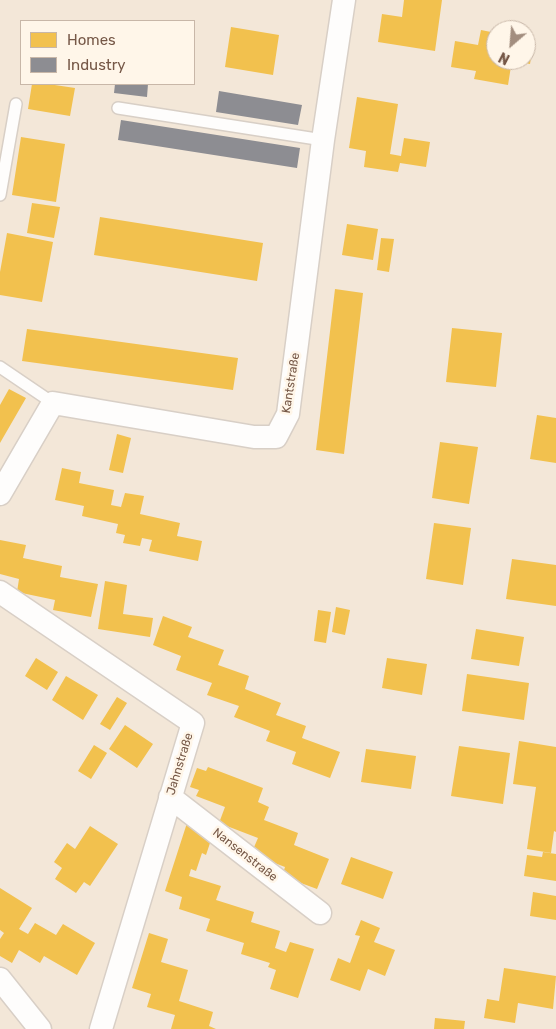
<!DOCTYPE html>
<html>
<head>
<meta charset="utf-8">
<style>
  body { margin:0 }
  #map { position:relative; width:556px; height:1029px; overflow:hidden; background:#f7f2e8; font-family:Rubik,sans-serif }
  canvas { display:block }
  .legend { position:absolute; left:20px; top:20px; width:175px; height:65px; box-sizing:border-box; background:#fff6e9; border:1px solid #c8b7a8; margin:0; padding:6px 9px; list-style:none; font-size:15px; color:#765847 }
  .legend li { display:flex; align-items:center; gap:10px; height:25px }
  .legend b { width:25px; border:1px solid #c8b7a8 }
  .north { position:absolute; left:486px; top:20px; width:50px; height:50px; box-sizing:border-box; background:#fff6e9; border:1px solid #c8b7a8; border-radius:50%; rotate:207deg; font-size:14px; font-weight:700; line-height:20px; text-align:center; color:#765847 }
  .north::after { content:''; display:block; margin:auto; width:18px; height:22px; background:#a38e7f; clip-path:polygon(50% 0,100% 100%,50% 72%,0 100%) }
</style>
</head>
<body>
<div id="map">
<canvas width="556" height="1029"></canvas>
<ul class="legend">
<li><b style="height:14px;background:#f2c14e"></b>Homes</li>
<li><b style="height:14px;background:#8d8d92"></b>Industry</li>
</ul>
<div class="north">N</div>
</div>
<script>
const g = document.querySelector('canvas').getContext('2d');
g.lineJoin = 'round';
function paint(path, color) {
  g.fillStyle = color;
  g.fill(path, 'evenodd');
}
function poly(rows) {
  const path = new Path2D();
  for (const r of rows) {
    path.moveTo(r[0], r[1]);
    for (let i = 2; i < r.length; i += 2) path.lineTo(r[i], r[i + 1]);
  }
  return path;
}
function strokePath(path, color, width, dash) {
  g.strokeStyle = color;
  g.lineWidth = width;
  g.lineCap = dash ? 'butt' : 'round';
  g.setLineDash(dash || []);
  g.stroke(path);
}
function write(font, color, halo, rows, align = 'center') {
  g.font = font + ' Rubik,sans-serif';
  g.lineWidth = 5;
  g.setLineDash([]);
  g.textBaseline = 'middle';
  g.strokeStyle = halo;
  g.fillStyle = color;
  for (const [text, x, y, turn = 0] of rows) {
    g.save();
    g.translate(x, y);
    g.rotate((+turn || 0) * Math.PI / 180);
    g.textAlign = isNaN(turn) ? turn : align;
    if (halo) g.strokeText(text, 0, 0);
    g.fillText(text, 0, 0);
    g.restore();
  }
}
paint(poly([
  [0,0,556,0,556,1029,0,1029],
  [21,21,194,21,194,84,21,84],
  [496,30,526,30,526,60,496,60]
]), '#f3e7d8');
paint(poly([
  [404,0,442,0,435,51,378,42,382,14,402,17],
  [231,27,279,35,273,75,225,67],
  [481,30,496,33,496,60,512,60,508,85,474,79,476,71,451,67,455,41,478,45],
  [526,44,533,45,530,64,515,61,526,60],
  [32,84,48,84,75,88,70,116,28,109],
  [357,97,398,104,390,154,401,156,404,138,430,142,426,167,400,163,398,172,364,167,366,151,349,148],
  [21,137,65,144,56,202,12,195],
  [32,203,60,207,54,238,27,233],
  [100,217,263,243,257,281,94,255],
  [347,224,378,229,373,260,342,255],
  [7,233,53,242,42,302,0,295,0,272],
  [381,238,394,239,389,272,377,270],
  [335,289,363,293,344,454,316,450],
  [452,328,502,333,496,387,446,382],
  [27,329,238,358,233,390,22,361],
  [9,389,26,398,0,443,0,405],
  [537,415,556,418,556,463,530,459],
  [117,434,131,438,123,473,109,470],
  [440,442,478,447,469,504,432,498],
  [62,468,81,472,79,483,114,490,111,505,121,507,125,493,144,496,140,514,180,523,177,536,202,541,198,561,149,551,152,540,142,538,140,546,123,543,125,535,116,533,118,524,82,516,84,506,55,500],
  [434,523,471,528,463,585,426,579],
  [0,540,26,545,23,558,62,566,60,577,98,584,91,617,53,610,55,600,17,592,19,579,0,574],
  [512,559,556,565,556,606,506,599],
  [105,581,127,585,123,614,153,618,150,637,98,629],
  [336,607,350,610,345,635,332,632],
  [318,610,331,612,326,643,314,641],
  [163,616,192,627,188,637,224,650,218,665,249,676,245,689,281,703,276,715,306,726,302,738,340,752,330,778,292,764,296,752,266,741,270,731,234,717,239,706,207,695,212,683,176,670,181,656,153,645],
  [476,629,524,637,519,666,471,659],
  [36,658,58,672,47,690,25,676],
  [387,658,427,664,422,695,382,688],
  [467,674,529,683,524,720,462,711],
  [66,676,98,695,83,720,52,700],
  [117,697,127,703,110,730,100,724],
  [125,725,153,744,137,768,109,749],
  [519,741,556,747,556,832,554,831,551,853,527,849,536,787,513,784],
  [94,745,107,753,91,779,78,771],
  [459,746,510,753,503,804,451,796],
  [366,749,416,756,411,789,361,782],
  [208,767,263,788,258,802,269,807,264,820,298,833,294,845,329,859,317,889,282,876,285,867,251,854,258,838,219,823,225,807,196,796,199,790,190,787,197,768,206,771],
  [187,823,211,840,206,855,202,853,196,871,191,869,189,876,221,886,216,900,254,912,251,922,280,931,275,948,286,952,290,942,314,949,298,998,270,989,276,970,268,967,270,963,241,954,244,943,206,931,210,919,179,909,182,897,165,891],
  [90,826,118,844,90,886,84,882,76,893,55,879,62,868,54,862,67,843,75,849],
  [543,852,556,854,556,881,524,876,527,855,542,857],
  [351,857,393,872,383,899,341,884],
  [0,888,32,908,19,929,28,934,35,923,56,935,63,924,95,943,77,975,44,956,40,963,19,950,12,963,0,956,0,939,4,933,0,930],
  [533,892,556,896,556,920,530,916],
  [361,920,380,928,374,942,395,950,385,976,368,969,360,991,330,980,338,958,350,963,360,936,355,935],
  [149,933,168,939,161,962,188,970,179,1001,213,1012,209,1026,216,1029,171,1029,175,1015,147,1007,151,994,132,988],
  [504,968,556,976,553,1009,518,1003,515,1023,484,1018,487,999,499,1001],
  [435,1018,465,1021,464,1029,434,1029]
]), '#f2c14e');
paint(poly([
  [115,84,148,84,147,97,114,93],
  [219,91,302,105,298,125,216,112],
  [121,120,300,148,297,168,118,140]
]), '#8d8d92');
const service = poly([
  [118,108,323,140],
  [0,195,16,104],
  [0,367,53,403]
]);
const minor = poly([
  [0,494,53,403,254,437,276,437,288,414,323,140,344,0],
  [0,592,193,723,101,1029],
  [170,797,320,913],
  [0,979,40,1029]
]);
strokePath(service, '#d8cfc6', 14);
strokePath(minor, '#d8cfc6', 25);
strokePath(service, '#fefdfc', 11);
strokePath(minor, '#fefdfc', 22);
write('12px', '#765847', '#fff6e9', [
  ["Kantstraße",291,383,-81],
  ["Jahnstraße",180,764,-73],
  ["Nansenstraße",245,855,38]
]);
</script>
</body>
</html>
